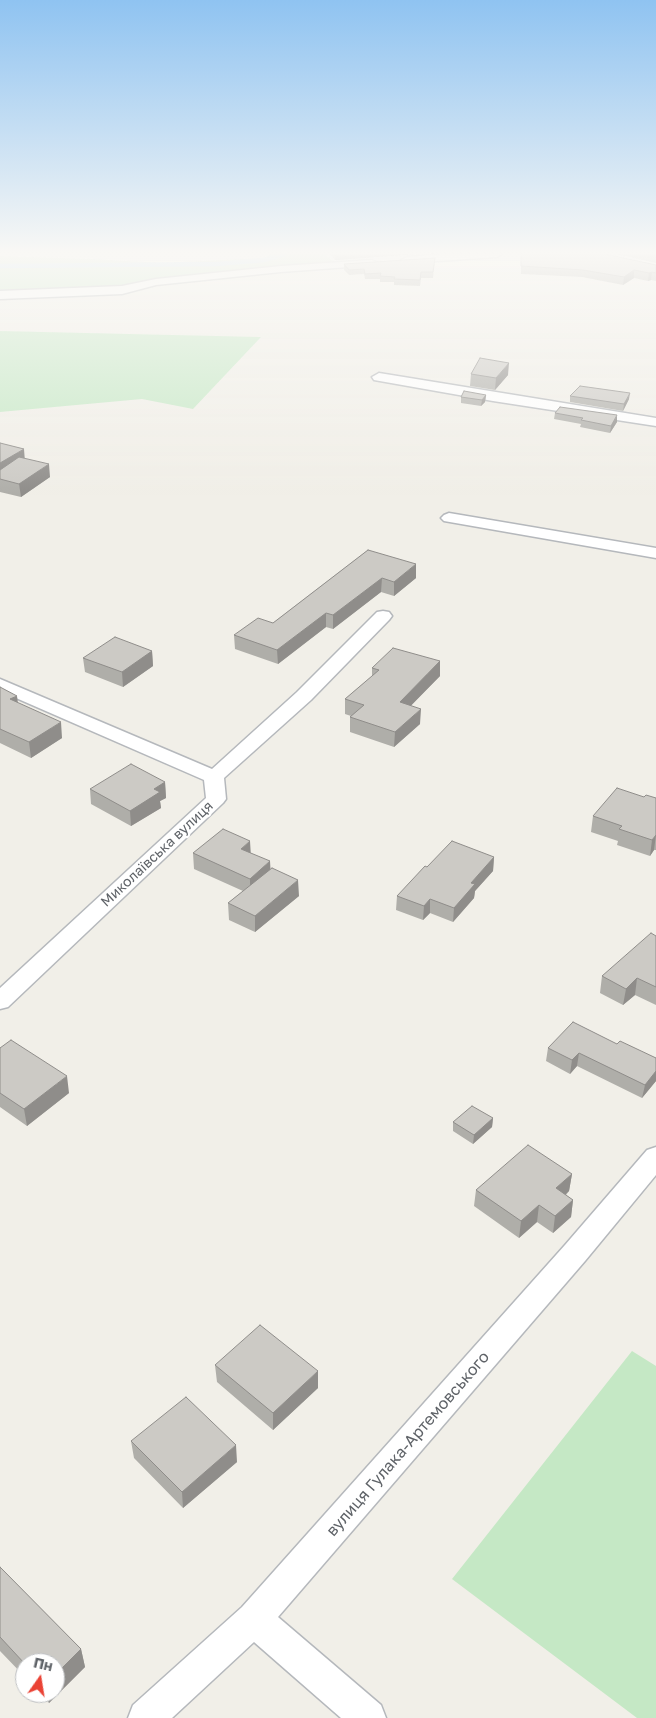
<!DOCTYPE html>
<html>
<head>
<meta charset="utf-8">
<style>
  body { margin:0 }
  #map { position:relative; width:656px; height:1718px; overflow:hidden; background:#f1efe8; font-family:"Golos Text",sans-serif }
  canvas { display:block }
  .north { position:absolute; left:15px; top:1653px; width:50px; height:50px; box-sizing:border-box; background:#fff; border:1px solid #bfc1c3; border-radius:50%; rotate:13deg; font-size:14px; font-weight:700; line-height:20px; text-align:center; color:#5f6368 }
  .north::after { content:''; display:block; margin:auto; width:18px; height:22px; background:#ea4335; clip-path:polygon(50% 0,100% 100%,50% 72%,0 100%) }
</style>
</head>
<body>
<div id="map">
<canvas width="656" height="1718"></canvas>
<div class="north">Пн</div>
</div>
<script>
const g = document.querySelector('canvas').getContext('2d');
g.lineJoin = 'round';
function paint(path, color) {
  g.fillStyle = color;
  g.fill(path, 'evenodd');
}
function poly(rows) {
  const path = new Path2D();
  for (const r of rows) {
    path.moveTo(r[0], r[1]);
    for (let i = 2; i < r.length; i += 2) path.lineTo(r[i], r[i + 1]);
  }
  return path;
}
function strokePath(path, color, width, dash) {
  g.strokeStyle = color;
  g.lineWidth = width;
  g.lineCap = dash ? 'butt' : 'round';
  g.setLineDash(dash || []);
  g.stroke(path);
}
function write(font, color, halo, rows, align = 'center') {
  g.font = font + ' "Golos Text",sans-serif';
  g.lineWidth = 4.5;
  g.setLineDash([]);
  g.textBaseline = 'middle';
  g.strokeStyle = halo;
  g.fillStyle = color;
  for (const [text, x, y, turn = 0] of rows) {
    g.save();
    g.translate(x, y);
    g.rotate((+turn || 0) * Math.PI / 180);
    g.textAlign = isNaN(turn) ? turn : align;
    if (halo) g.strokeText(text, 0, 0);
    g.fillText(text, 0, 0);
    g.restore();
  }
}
paint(poly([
  [272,254,325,254,339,266,161,283,0,295,0,256,94,259,160,263,263,258],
  [0,331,261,337,193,409,142,399,0,412],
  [632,1351,656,1366,656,1718,637,1718,452,1579]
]), '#c5e8c5');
strokePath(poly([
  [0,266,217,264,264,260,285,254]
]), '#aadaff', 4.5);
const minor = poly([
  [443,254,502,254,497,257,407,263,401,260,407,257,443,254],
  [372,260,378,263,376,265,281,272,156,285,122,294,0,299,0,291,122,286,156,279,281,266,372,260],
  [379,373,656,418,656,426,493,401,374,380,372,377,379,373],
  [449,513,656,548,656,558,444,521,441,518,444,515,449,513],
  [383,611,389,612,392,616,389,620,311,700,224,778,226,799,223,803,8,1007,0,1009,0,988,206,798,204,780,0,691,0,679,212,769,297,692,377,612,383,611],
  [656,1147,656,1175,585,1261,278,1617,381,1705,386,1718,341,1718,254,1642,172,1718,128,1718,133,1705,242,1607,565,1245,647,1150,656,1147]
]);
strokePath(minor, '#b5b8bc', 3);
paint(minor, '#fff');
paint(poly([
  [330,254,416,254,335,260],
  [521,254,605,254,656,265,656,281,651,280,648,281,634,278,623,285,582,277,521,274],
  [616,254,656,254,656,263],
  [435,258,433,278,421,278,420,286,394,285,394,282,380,282,380,279,365,279,364,274,349,275,344,270,344,264],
  [471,374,508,375,495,390,470,386],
  [486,395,485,402,481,406,461,403,461,397],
  [570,396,629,399,623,411,570,402],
  [555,413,617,422,610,433,580,427,581,424,554,419],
  [0,443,25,459,50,477,21,497,0,492],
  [368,550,416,578,394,596,381,592,333,629,326,627,278,664,235,649,234,635,273,623],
  [152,651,153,666,123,687,85,672,83,658],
  [372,668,440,676,411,705,420,724,394,747,350,732,350,717,351,716,345,714,345,699,372,676],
  [0,687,18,703,62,738,31,758,0,743],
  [165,782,166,798,160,801,161,808,131,826,91,804,90,789],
  [644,797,656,798,656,850,654,850,650,856,617,845,618,841,591,832,593,816],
  [193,853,251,853,270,869,299,896,255,932,229,920,228,903,243,891,194,869],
  [494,857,493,871,475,891,474,898,453,922,430,913,423,920,396,910,397,896,427,867],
  [656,936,656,1005,635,995,623,1005,600,993,602,976],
  [617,1044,656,1058,656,1081,642,1098,577,1066,570,1074,546,1061,548,1048],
  [0,1048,69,1093,27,1126,0,1107],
  [493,1118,492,1127,473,1144,453,1131,453,1122],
  [572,1174,569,1191,566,1195,573,1200,571,1217,553,1233,537,1222,519,1238,474,1206,476,1190],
  [215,1365,318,1388,273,1430,217,1382],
  [131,1441,237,1462,183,1508,134,1458],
  [0,1567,81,1649,85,1667,49,1703,40,1693,55,1693,25,1663,25,1677,0,1651]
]), '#afaea9');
paint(poly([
  [416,254,335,260,335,255],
  [634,270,634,278,623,285,624,277],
  [652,272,651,280,648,281,649,273],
  [509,363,508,375,495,390,496,378],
  [630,393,629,399,623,411,624,404],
  [486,395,485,402,481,406,482,400],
  [617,415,617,422,610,433,611,426],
  [24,449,25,462,0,478,0,463],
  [49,464,50,477,21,497,19,484],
  [416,564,416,578,394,596,394,582],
  [382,578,381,592,333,629,333,615],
  [326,613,326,627,278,664,277,650],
  [152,651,153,666,123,687,122,672],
  [440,661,440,676,400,717,400,702],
  [17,696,19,711,10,699],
  [421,709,420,724,394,747,395,732],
  [61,722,62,738,31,758,29,742],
  [165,782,166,798,160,801,161,808,131,826,130,811,154,789],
  [656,835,654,850,650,856,652,840],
  [250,841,251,857,241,849],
  [494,857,493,871,475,891,474,898,453,922,454,908,471,883],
  [270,861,271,877,250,895,250,879],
  [298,880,299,896,255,932,255,916],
  [430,899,430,913,423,920,424,906],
  [637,978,635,995,623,1005,626,989],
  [579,1053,577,1066,570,1074,572,1060],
  [656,1071,656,1081,642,1098,645,1085],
  [67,1076,69,1093,27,1126,24,1109],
  [493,1118,492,1127,473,1144,474,1135],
  [572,1174,569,1191,554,1205,556,1188],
  [573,1200,571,1217,553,1233,555,1216],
  [539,1205,537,1222,519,1238,521,1221],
  [318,1371,318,1388,273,1430,273,1413],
  [236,1445,237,1462,183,1508,182,1492],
  [81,1649,85,1667,49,1703,47,1693,55,1693,55,1675]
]), '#8f8d8a');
const building = poly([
  [521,254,605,254,656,265,656,273,652,272,649,273,634,270,624,277,583,270,521,266,521,254],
  [435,258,433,272,421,272,420,280,394,279,395,277,380,276,381,273,365,274,364,269,349,270,344,264,435,258],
  [480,358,509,363,496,378,471,374,480,358],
  [580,386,630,393,624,404,570,396,580,386],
  [464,391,486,395,482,400,461,397,464,391],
  [560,407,617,415,611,426,581,420,583,418,555,413,560,407],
  [0,443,24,449,0,463,0,443],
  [19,457,49,464,19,484,0,479,0,470,19,457],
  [368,550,416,564,394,582,382,578,333,615,326,613,277,650,234,635,258,618,273,623,368,550],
  [115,637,152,651,122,672,83,658,115,637],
  [393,648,440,661,400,702,421,709,395,732,350,717,364,705,345,699,379,670,372,668,393,648],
  [0,687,17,696,10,699,61,722,29,742,0,729,0,687],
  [131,764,165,782,154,789,160,792,130,811,90,789,131,764],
  [617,788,644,797,646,795,656,798,656,835,652,840,619,829,622,826,593,816,617,788],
  [223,829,250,841,241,849,270,861,250,879,193,853,223,829],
  [452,841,494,857,471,883,475,884,454,908,430,899,424,906,397,896,425,866,427,867,452,841],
  [272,868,298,880,255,916,228,903,272,868],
  [651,933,656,936,656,987,637,978,626,989,602,976,651,933],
  [573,1022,617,1044,620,1041,656,1058,656,1071,645,1085,579,1053,572,1060,548,1048,573,1022],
  [11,1040,67,1076,24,1109,0,1093,0,1048,11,1040],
  [472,1106,493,1118,474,1135,453,1122,472,1106],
  [528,1145,572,1174,556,1188,573,1200,555,1216,539,1205,521,1221,476,1190,528,1145],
  [260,1325,318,1371,273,1413,215,1365,260,1325],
  [186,1397,236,1445,182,1492,131,1441,186,1397],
  [0,1567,81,1649,55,1675,55,1663,25,1664,0,1637,0,1567]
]);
paint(building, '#cccac5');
strokePath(building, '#8f8d8a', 1);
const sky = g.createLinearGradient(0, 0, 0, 495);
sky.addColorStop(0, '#8fc3f1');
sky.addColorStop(0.51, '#f9f8f5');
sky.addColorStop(1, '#f9f8f500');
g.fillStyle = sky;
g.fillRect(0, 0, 656, 495);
write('14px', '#5f6368', '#fff', [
  ["Миколаївська вулиця",157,854,-43]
]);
write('16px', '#5f6368', '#fff', [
  ["вулиця Гулака-Артемовського",408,1444,-49]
]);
</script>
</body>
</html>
